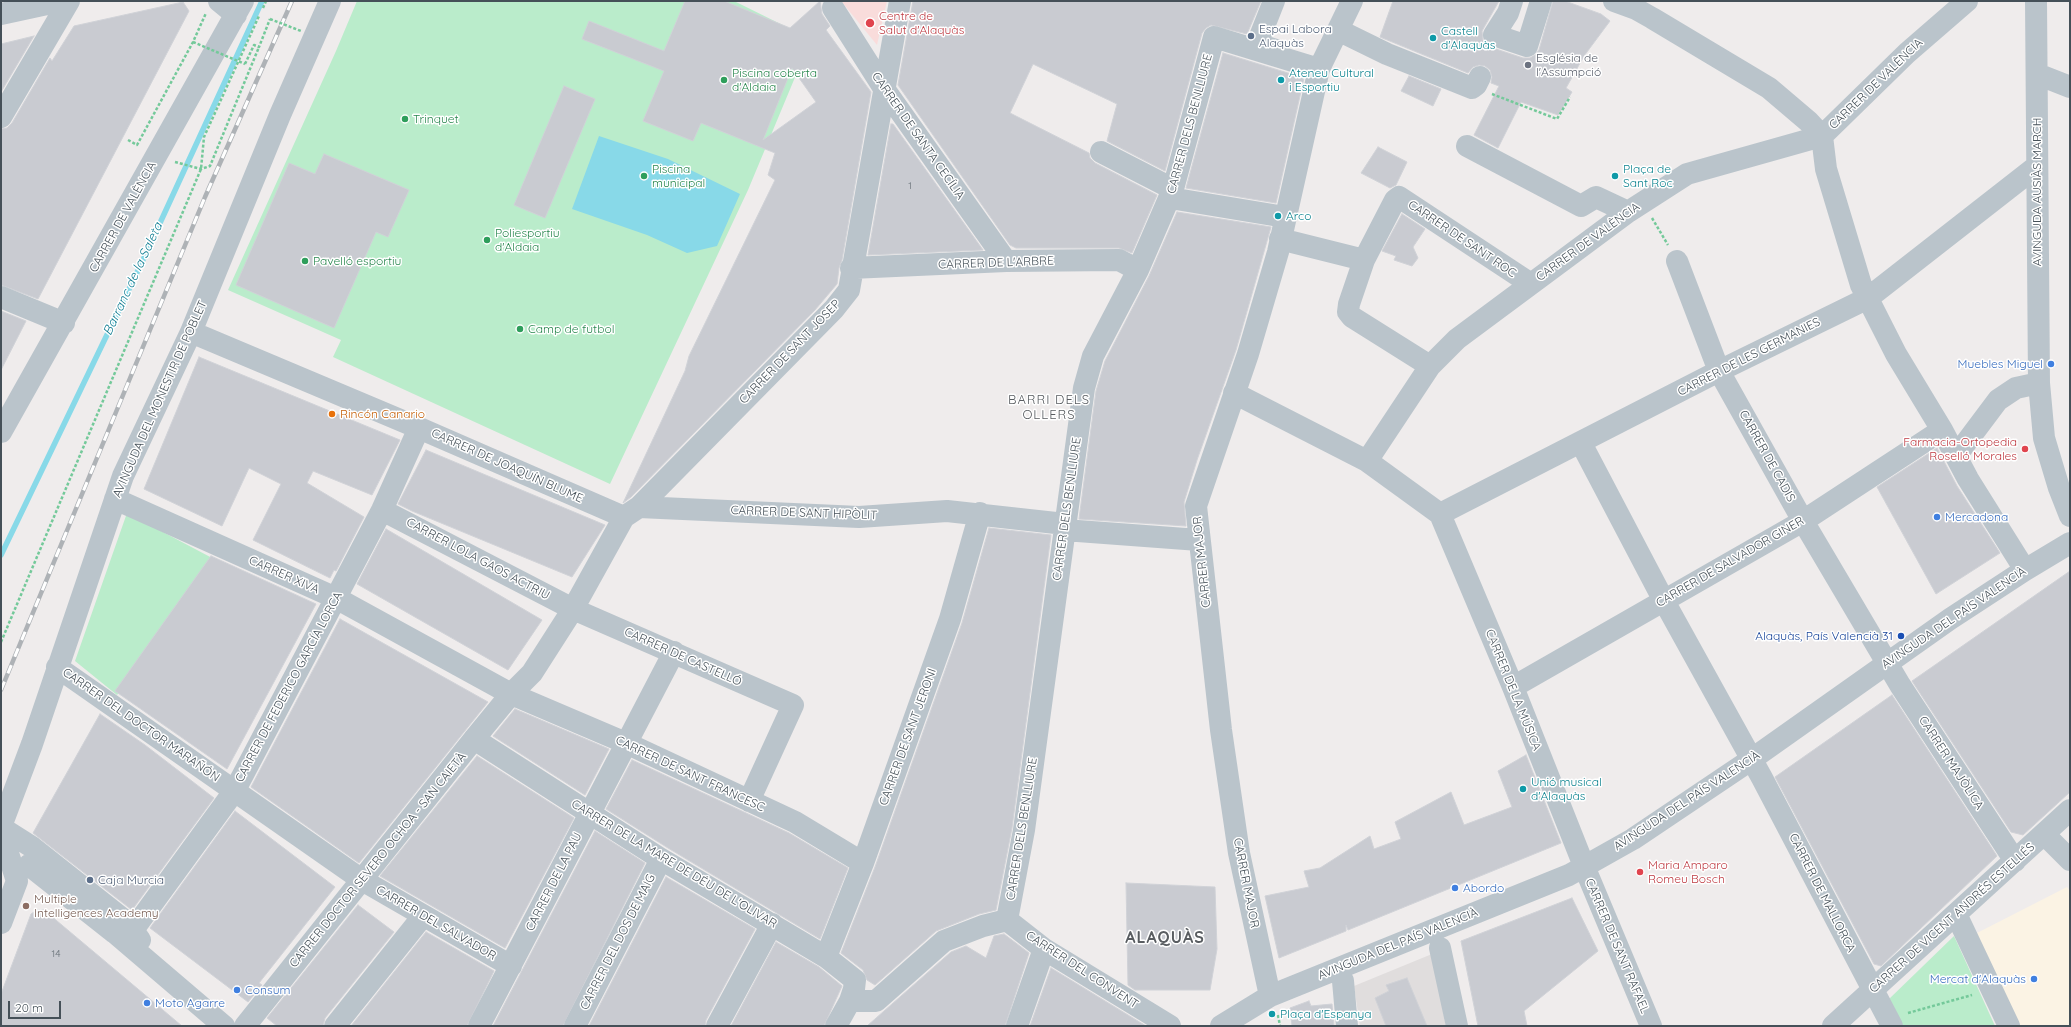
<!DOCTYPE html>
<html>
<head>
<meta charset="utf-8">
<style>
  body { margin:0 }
  #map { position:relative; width:2071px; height:1027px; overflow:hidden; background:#efecec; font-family:Quicksand,sans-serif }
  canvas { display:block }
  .frame { position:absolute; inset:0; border:2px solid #455058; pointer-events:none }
  .scale { position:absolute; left:8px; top:1001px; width:53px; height:18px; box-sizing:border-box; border:2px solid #455058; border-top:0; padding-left:5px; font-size:12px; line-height:14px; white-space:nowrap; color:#455058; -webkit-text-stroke:3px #fff; paint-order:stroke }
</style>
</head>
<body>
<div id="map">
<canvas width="2071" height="1027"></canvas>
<div class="frame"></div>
<div class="scale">20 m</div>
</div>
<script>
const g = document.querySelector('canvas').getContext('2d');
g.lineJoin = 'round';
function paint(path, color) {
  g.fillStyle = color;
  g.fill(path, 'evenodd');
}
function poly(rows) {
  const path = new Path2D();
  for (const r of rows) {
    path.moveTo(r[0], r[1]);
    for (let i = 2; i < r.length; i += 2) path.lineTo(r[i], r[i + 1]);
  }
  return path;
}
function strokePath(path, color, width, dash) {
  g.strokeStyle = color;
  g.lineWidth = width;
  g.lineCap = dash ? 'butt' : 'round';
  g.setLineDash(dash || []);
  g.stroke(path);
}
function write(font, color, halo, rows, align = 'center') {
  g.font = font + ' Quicksand,sans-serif';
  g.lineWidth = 3;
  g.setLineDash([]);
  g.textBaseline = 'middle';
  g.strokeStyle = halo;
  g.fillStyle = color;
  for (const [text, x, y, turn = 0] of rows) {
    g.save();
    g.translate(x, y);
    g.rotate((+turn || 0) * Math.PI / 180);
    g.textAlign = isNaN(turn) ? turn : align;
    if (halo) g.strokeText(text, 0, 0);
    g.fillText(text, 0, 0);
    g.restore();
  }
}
paint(poly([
  [2067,887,2070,891,2070,1026,2019,1026,1977,933]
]), '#fbf3e4');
paint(poly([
  [1432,954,1446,1026,1360,1026,1354,986]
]), '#e0dddd');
paint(poly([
  [841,1,887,1,877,45]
]), '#f9dcdb');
paint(poly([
  [357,1,734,1,811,39,748,190,610,484,333,357,341,340,228,290,336,51],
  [127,513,214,559,117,695,75,661],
  [1954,936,1995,1026,1903,1026,1888,1000]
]), '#baeccb');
paint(poly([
  [599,136,668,159,740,194,717,246,687,253,647,235,572,209]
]), '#88d9e8');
strokePath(poly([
  [1,555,143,260,262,1]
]), '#88d9e8', 5.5);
const building = poly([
  [685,1,724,1,790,28,820,1,822,14,830,26,826,30,871,92,842,260,839,268,837,284,815,310,631,497,623,503,685,371,689,356,775,180,768,175,775,153,701,123,693,141,643,121,664,71,582,39,589,21,664,51,685,1],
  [792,68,816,102,763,140,792,68],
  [913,1,1261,1,1247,34,1211,25,1206,28,1202,33,1165,171,1107,141,1117,104,1033,64,1010,113,1089,153,1090,158,1095,163,1157,195,1132,253,1119,248,1016,248,1010,245,898,85,913,1],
  [1393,1,1499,1,1482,31,1483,40,1490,47,1523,58,1530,58,1535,55,1539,50,1553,1,1565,1,1601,14,1610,21,1584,56,1566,88,1572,92,1558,115,1521,102,1498,148,1474,135,1499,86,1491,83,1492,77,1490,70,1485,66,1479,65,1473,67,1468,73,1380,37,1393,1],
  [183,2,189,11,38,299,1,285,1,129,7,128,12,123,50,58,52,61,74,26,183,2],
  [34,36,1,92,1,44,34,36],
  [1223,53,1304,78,1276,203,1186,188,1223,53],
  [1409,76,1441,89,1433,106,1401,91,1409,76],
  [564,86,595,99,545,218,514,205,564,86],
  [891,124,893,124,983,250,868,255,891,124],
  [1378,147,1407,162,1396,185,1390,188,1361,173,1378,147],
  [324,154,409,190,388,237,376,232,334,328,236,285,289,163,315,174,324,154],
  [1177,212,1271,227,1236,350,1197,460,1184,502,1186,526,1079,519,1096,391,1105,361,1149,276,1177,212],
  [1402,214,1425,229,1413,247,1418,258,1412,266,1394,260,1396,256,1382,251,1402,214],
  [1,311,26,321,1,370,1,311],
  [199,357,400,440,372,495,313,471,307,483,364,517,336,571,334,570,330,578,253,540,281,484,249,468,222,526,144,489,199,357],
  [1937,448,1957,486,2000,553,1936,594,1877,487,1937,448],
  [426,450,605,525,572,577,412,511,398,504,426,450],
  [989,528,1051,535,1012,828,996,910,979,914,936,931,875,985,867,980,863,970,841,953,875,867,962,623,989,528],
  [386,529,542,620,508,670,357,584,386,529],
  [211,556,316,604,227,769,115,691,211,556],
  [2070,571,2070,792,2023,835,2011,832,1912,681,2070,571],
  [340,619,488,702,359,863,251,787,340,619],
  [1892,695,1997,856,1881,966,1874,964,1775,777,1892,695],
  [515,709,609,749,585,795,493,736,515,709],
  [100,714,145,745,214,798,132,910,33,833,100,714],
  [1526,755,1561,843,1348,930,1346,925,1346,931,1279,958,1265,896,1309,887,1304,871,1320,868,1370,836,1374,849,1401,839,1395,822,1451,792,1464,825,1512,807,1498,771,1526,755],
  [477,756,574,818,505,948,380,876,477,756],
  [632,760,789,833,848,868,820,939,668,848,606,809,632,760],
  [235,811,335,887,259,983,262,985,248,1002,150,928,235,811],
  [595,831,645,863,563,1026,493,1026,595,831],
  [666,877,755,929,706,1020,705,1026,589,1026,666,877],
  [1126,883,1215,887,1217,949,1210,990,1135,990,1128,985,1126,883],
  [1572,898,1598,951,1524,1011,1527,1026,1478,1026,1461,941,1572,898],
  [358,905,394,932,325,1018,323,1026,277,1026,267,1018,358,905],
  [37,910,44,910,182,1026,1,1026,1,994,31,914,37,910],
  [426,932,494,971,467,1026,351,1026,426,932],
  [1004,934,1029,953,1005,1026,867,1026,951,952,966,946,986,958,994,936,1004,934],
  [776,942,819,967,842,986,824,1026,731,1026,776,942],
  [1051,968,1146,1026,1030,1026,1051,968],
  [1407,978,1427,1026,1386,1026,1375,998,1389,991,1386,985,1407,978],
  [1309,1001,1311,1006,1332,1004,1334,1026,1292,1026,1290,1008,1309,1001]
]);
paint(building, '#c9cbd1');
strokePath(building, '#d0d2d7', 1);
strokePath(poly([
  [263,8,266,1],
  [245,64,254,45,259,47,270,19],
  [1492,94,1557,119,1570,97],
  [128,140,137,145,193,42,206,13],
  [175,162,201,169,210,166,259,47],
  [1652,218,1668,245],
  [1,642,201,169,204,137,259,16],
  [1908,1013,1972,995],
  [1278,1015,1280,1026]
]), '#74c99a', 2.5, [3, 2]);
strokePath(poly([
  [219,1,236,15],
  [1274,1,1257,44,1276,50],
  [1614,1,1636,9,1652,18,1769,88,1809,122,1822,136],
  [2036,1,2039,383,2044,438,2059,488,2070,516],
  [833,8,885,90,1006,261],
  [1,14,61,1],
  [1338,30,1387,54,1472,88,1476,85,1480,77],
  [1494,35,1527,46,1541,1],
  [1494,35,1508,13,1512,1],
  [2037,74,2070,87],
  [1,117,69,1],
  [1822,136,1826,169,1861,285,1896,354,1942,430,1968,479,2025,570],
  [1467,146,1581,206,1596,197,1628,212],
  [1101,152,1173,189],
  [1170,198,1285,217],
  [1280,239,1364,260],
  [1677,261,1719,371,1803,521,1900,685,2015,861],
  [851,268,1006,261,1119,260,1138,270],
  [1,297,64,323],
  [191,332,419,428,624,517],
  [1430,366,1352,317,1348,312,1349,304,1364,260,1395,200,1399,197,1531,284],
  [1234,393,1367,461,1440,514],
  [1,432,243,1],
  [1581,443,1664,601,1762,778,1892,1026],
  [1956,456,1998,400,2016,388,2039,383],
  [1367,461,1430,366,1457,339,1628,212,1687,174,1822,136,1907,53,1967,1],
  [115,499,336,598,511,694,626,743,795,822,863,863],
  [639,507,859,517,947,511,1065,524],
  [382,510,573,609,793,705,749,801],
  [1440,514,1719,371,1868,298,2037,166],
  [1440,514,1513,687,1584,866,1651,1026],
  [1064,530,1199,540],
  [57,667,362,880,511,966],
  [1513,687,1803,521,1942,430],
  [474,739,661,859,826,957,855,980,854,989,850,1001],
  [2,828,32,847,128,923,140,940],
  [2045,835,2070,860],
  [29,865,115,933,224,1026],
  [1956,914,2009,1026],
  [1007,920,1024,830,1084,388,1093,356,1138,270,1173,189,1214,37,1319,69],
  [1,923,17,881,3,838,3,821,32,744,123,476,191,332,280,115,330,1],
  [133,930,235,790,382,510,419,428],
  [1440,948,1457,1026],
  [826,957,863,863,950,619,980,513],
  [1343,981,1347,1026],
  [1270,996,1239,853,1221,730,1196,506,1248,354,1278,252,1319,69,1352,1],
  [245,1026,474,739,511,694,532,673,573,609,624,517,639,507,834,309,849,290,900,1],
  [335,1026,423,916],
  [479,1026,674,652],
  [575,1026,661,859],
  [717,1026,772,924],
  [836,1026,850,1001,876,1001,944,941,983,926,1007,920,1044,949,1170,1026],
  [1017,1026,1044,949],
  [1221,1026,1270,996,1569,875,1633,839,1752,759,1950,619,2025,570,2070,543],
  [1833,1026,2070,810]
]), '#bac4cb', 22);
const rail = poly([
  [1,690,205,197,292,1]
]);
strokePath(rail, '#aeb2b6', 4.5);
strokePath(rail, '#fff', 3, [9]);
strokePath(poly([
  [270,19,301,31],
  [193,42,245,64]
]), '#74c99a', 2.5, [3, 2]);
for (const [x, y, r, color] of [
  [870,23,5,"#e0444e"],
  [1251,36,4,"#5c6f8a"],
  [1433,38,4,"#0f9aa8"],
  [1528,65,4,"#6b7280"],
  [724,80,4,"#2e9e5b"],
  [1281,80,4,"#0f9aa8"],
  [405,119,4,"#2e9e5b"],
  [644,176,4,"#2e9e5b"],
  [1615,176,4,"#0f9aa8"],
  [1278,216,4,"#0f9aa8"],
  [487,240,4,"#2e9e5b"],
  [305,261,4,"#2e9e5b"],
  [520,329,4,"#2e9e5b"],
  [2051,364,4,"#3f7fe0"],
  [332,414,4,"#e8710a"],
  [2025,449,4,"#e0444e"],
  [1937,517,4,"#3f7fe0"],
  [1901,636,4,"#1a4fb4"],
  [1523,789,4,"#0f9aa8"],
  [1640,872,4,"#e0444e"],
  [90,880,4,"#5c6f8a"],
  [1455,888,4,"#3f7fe0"],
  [26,906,4,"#8d6e63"],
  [2034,979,4,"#3f7fe0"],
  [237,990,4,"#3f7fe0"],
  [147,1003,4,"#3f7fe0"],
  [1272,1014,4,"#0f9aa8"]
]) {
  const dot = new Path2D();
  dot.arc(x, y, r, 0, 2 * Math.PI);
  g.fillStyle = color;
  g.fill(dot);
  strokePath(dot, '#fff', 1.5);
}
write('10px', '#666f76', null, [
  ["1",910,186],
  ["14",56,954]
]);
write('12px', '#be3a42', '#fff', [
  ["Centre de",879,16],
  ["Salut d'Alaquàs",879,30],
  ["Farmacia-Ortopedia",2017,442,"right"],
  ["Roselló Morales",2017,456,"right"],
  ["Maria Amparo",1648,865],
  ["Romeu Bosch",1648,879]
], 'left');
write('12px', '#4e5e75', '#fff', [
  ["Espai Labora",1259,29],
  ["Alaquàs",1259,43],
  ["Caja Murcia",98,880]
], 'left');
write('12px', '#0d838f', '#fff', [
  ["Castell",1441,31],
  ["d'Alaquàs",1441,45],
  ["Ateneu Cultural",1289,73],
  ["i Esportiu",1289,87],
  ["Plaça de",1623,169],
  ["Sant Roc",1623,183],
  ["Arco",1286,216],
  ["Unió musical",1531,782],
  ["d'Alaquàs",1531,796],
  ["Plaça d'Espanya",1280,1014]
], 'left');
write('12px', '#5b616d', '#fff', [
  ["Església de",1536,58],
  ["l'Assumpció",1536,72]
], 'left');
write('12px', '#27864d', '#fff', [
  ["Piscina coberta",732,73],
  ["d'Aldaia",732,87],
  ["Trinquet",413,119],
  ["Piscina",652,169],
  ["municipal",652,183],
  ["Poliesportiu",495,233],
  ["d'Aldaia",495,247],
  ["Pavelló esportiu",313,261],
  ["Camp de futbol",528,329]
], 'left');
write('12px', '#455058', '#fff', [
  ["CARRER DE VALÈNCIA",1876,84,-44],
  ["CARRER DELS BENLLIURE",1190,124,-75],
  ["CARRER DE SANTA CECÍLIA",918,136,55],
  ["AVINGUDA AUSIÀS MARCH",2037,192,-90],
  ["CARRER DE VALÈNCIA",123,217,-61],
  ["CARRER DE SANT ROC",1462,239,34],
  ["CARRER DE VALÈNCIA",1588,242,-36],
  ["CARRER DE L'ARBRE",996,263,-2],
  ["CARRER DE SANT JOSEP",790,352,-46],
  ["CARRER DE LES GERMANIES",1749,357,-27],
  ["AVINGUDA DEL MONESTIR DE POBLET",160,399,-66],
  ["CARRER DE CADIS",1767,456,61],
  ["CARRER DE JOAQUÍN BLUME",507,466,24],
  ["CARRER DELS BENLLIURE",1067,509,-82],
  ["CARRER DE SANT HIPÒLIT",804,513,2],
  ["CARRER LOLA GAOS ACTRIU",478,559,28],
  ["CARRER MAJOR",1202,562,-96],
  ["CARRER DE SALVADOR GINER",1730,562,-30],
  ["CARRER XIVA",284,575,24],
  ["AVINGUDA DEL PAÍS VALENCIÀ",1954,618,-34],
  ["CARRER DE CASTELLÓ",683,657,24],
  ["CARRER DE FEDERICO GARCÍA LORCA",289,687,-62],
  ["CARRER DE LA MÚSICA",1513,690,68],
  ["CARRER DEL DOCTOR MARAÑÓN",141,725,35],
  ["CARRER DE SANT JERONI",908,737,-70],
  ["CARRER MAJÒLICA",1951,763,57],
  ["CARRER DE SANT FRANCESC",690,774,25],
  ["AVINGUDA DEL PAÍS VALENCIÀ",1687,801,-33],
  ["CARRER DELS BENLLIURE",1022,829,-81],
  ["CARRER DOCTOR SEVERO OCHOA - SAN CAIETÀ",378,860,-51],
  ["CARRER DE LA MARE DE DÉU DE L'OLIVAR",674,864,31],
  ["CARRER DE LA PAU",554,882,-63],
  ["CARRER MAJOR",1246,883,79],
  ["CARRER DE MALLORCA",1822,893,63],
  ["CARRER DE VICENT ANDRÉS ESTELLÉS",1952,918,-42],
  ["CARRER DEL SALVADOR",436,923,30],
  ["CARRER DEL DOS DE MAIG",618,942,-63],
  ["AVINGUDA DEL PAÍS VALENCIÀ",1398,944,-22],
  ["CARRER DE SANT RAFAEL",1617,946,67],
  ["CARRER DEL CONVENT",1082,970,33]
]);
write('12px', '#366cbe', '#fff', [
  ["Muebles Miguel",2043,364,"right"],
  ["Mercadona",1945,517],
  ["Abordo",1463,888],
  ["Mercat d'Alaquàs",2026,979,"right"],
  ["Consum",245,990],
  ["Moto Agarre",155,1003]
], 'left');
write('12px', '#c56008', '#fff', [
  ["Rincón Canario",340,414]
], 'left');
write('12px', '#164399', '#fff', [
  ["Alaquàs, País Valencià 31",1893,636]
], 'right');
write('12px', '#785e54', '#fff', [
  ["Multiple",34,899],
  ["Intelligences Academy",34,913]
], 'left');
write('italic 13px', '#107d92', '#fff', [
  ["Barranc de la Saleta",133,279,-65]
]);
g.letterSpacing = '1px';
write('13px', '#595d61', '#fff', [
  ["BARRI DELS",1049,400],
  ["OLLERS",1049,415]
]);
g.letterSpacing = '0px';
g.letterSpacing = '1px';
write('bold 16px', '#595d61', '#fff', [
  ["ALAQUÀS",1165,938]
]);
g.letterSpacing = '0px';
</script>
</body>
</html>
